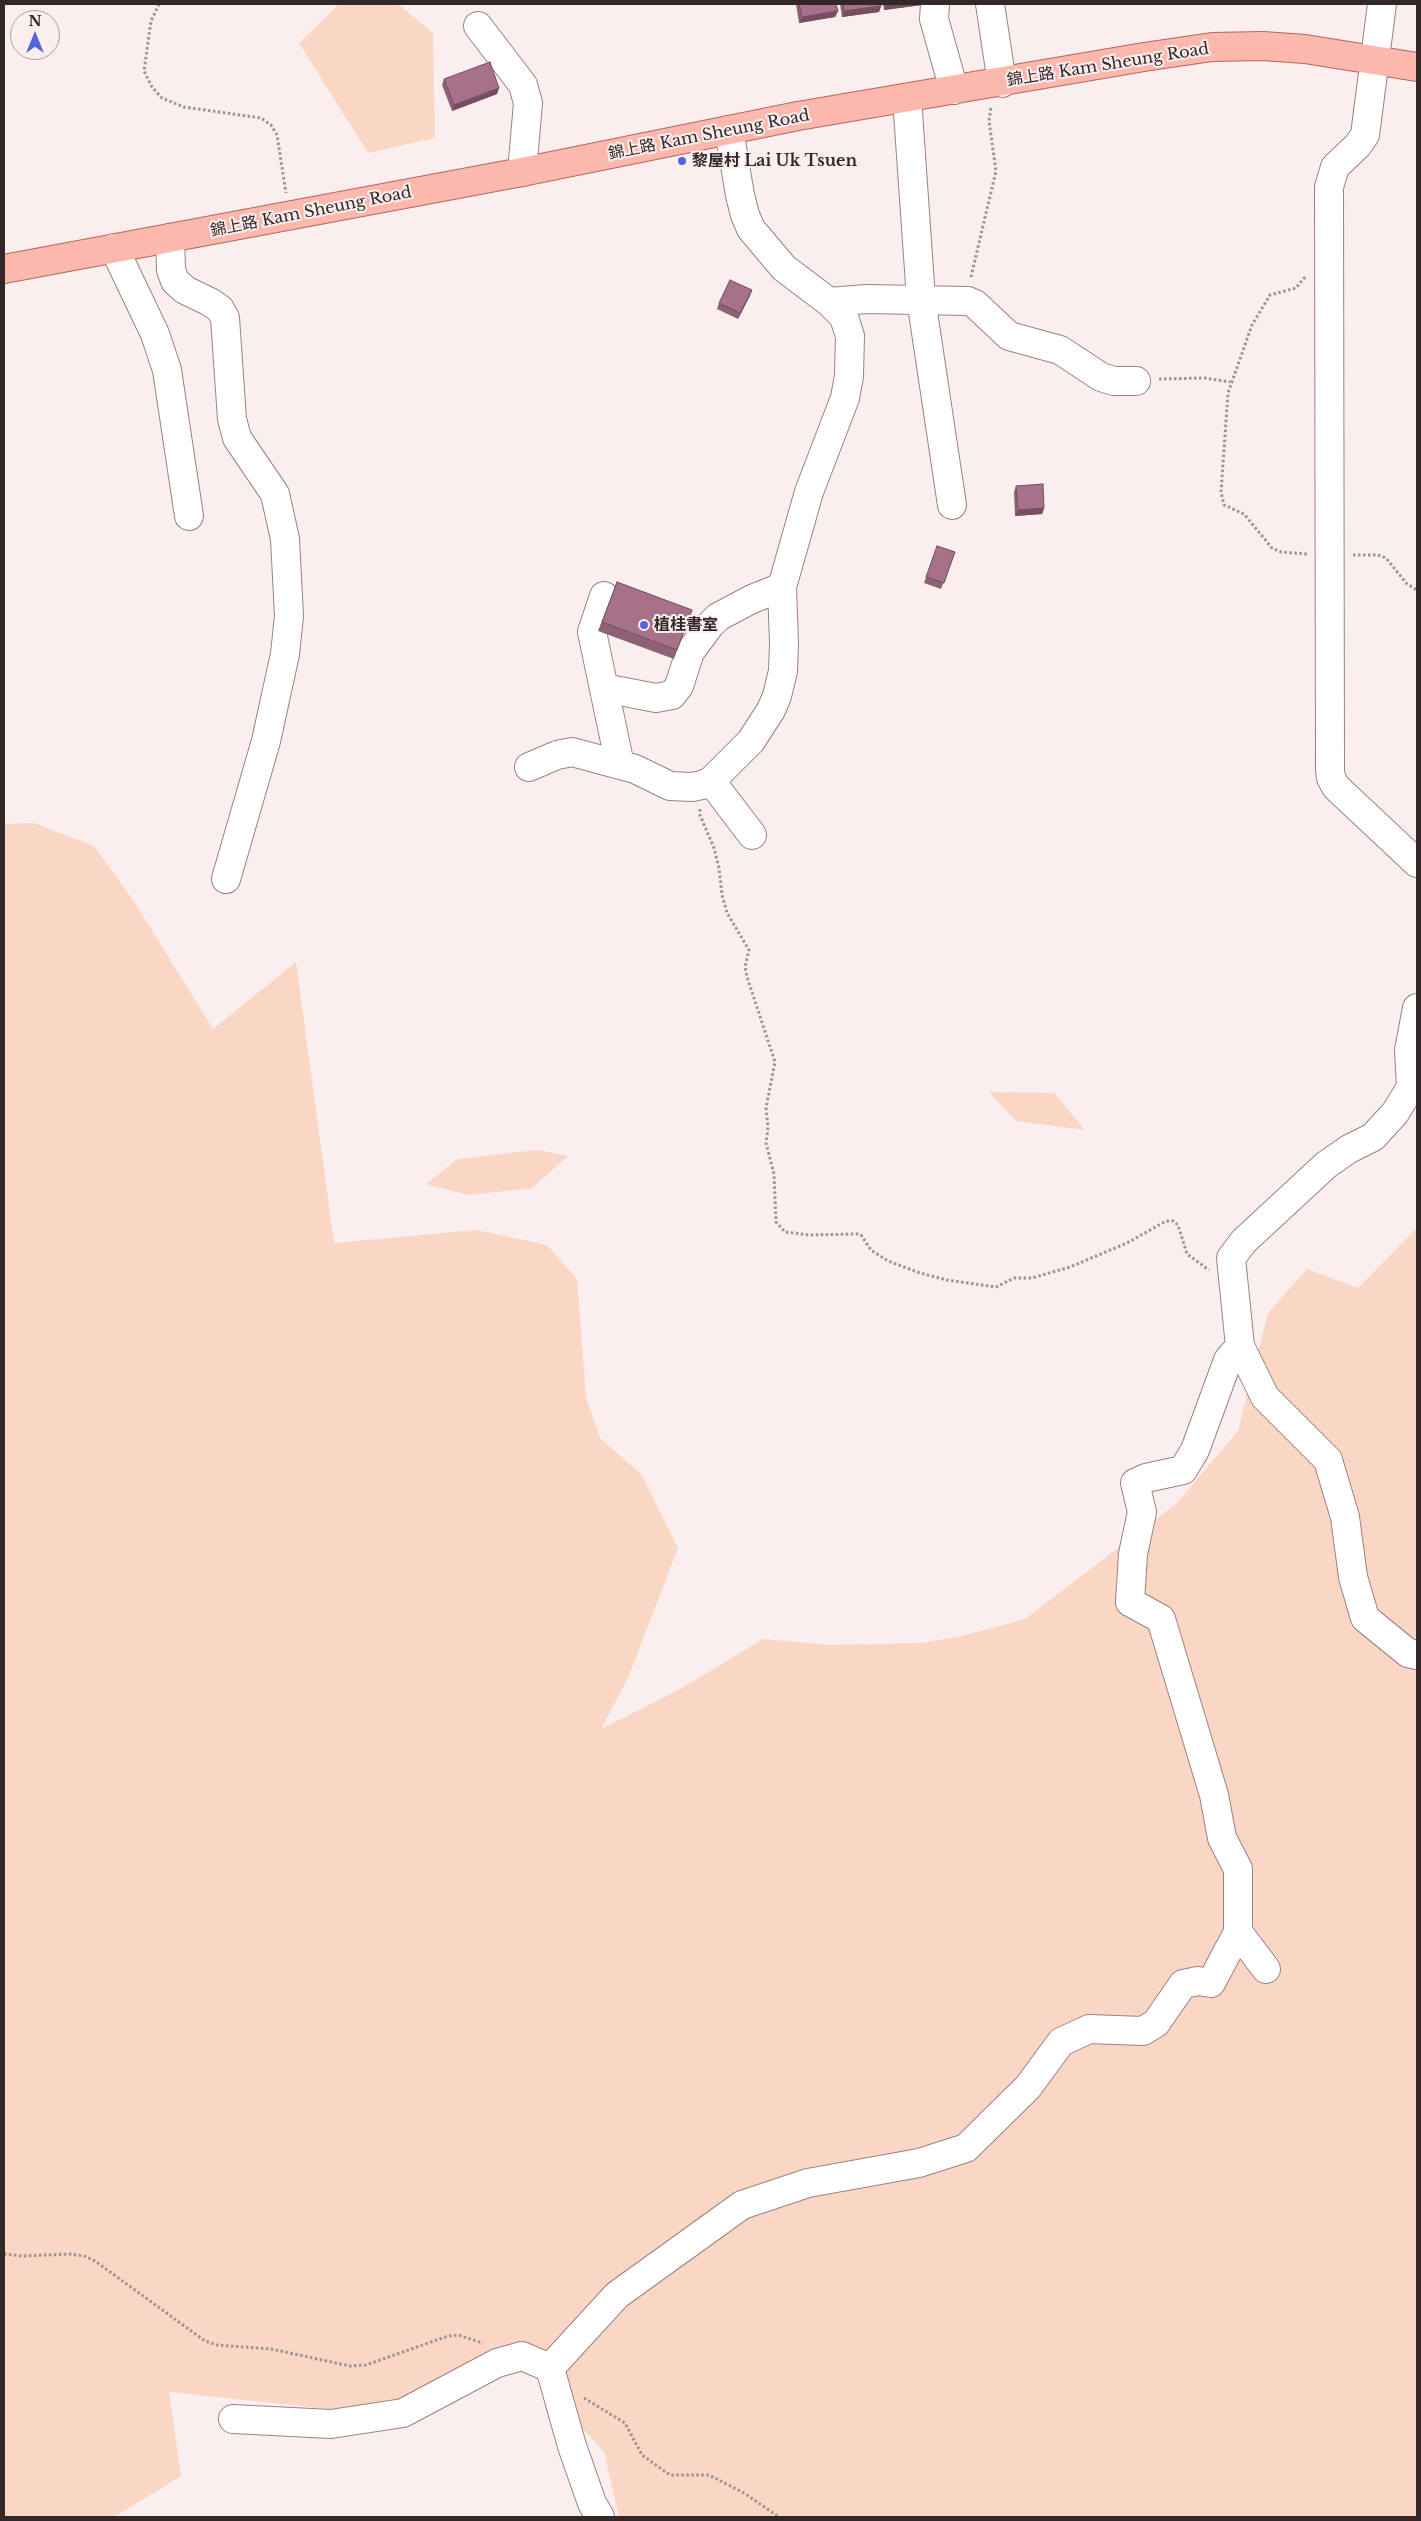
<!DOCTYPE html>
<html>
<head>
<meta charset="utf-8">
<style>
  body { margin:0 }
  #map { position:relative; width:1421px; height:2521px; overflow:hidden; background:#fbeeef; font-family:"Libre Baskerville",serif }
  canvas { display:block }
  .frame { position:absolute; inset:0; border:5px solid #332728; pointer-events:none }
  .north { position:absolute; left:10px; top:10px; width:50px; height:50px; box-sizing:border-box; background:#fbeeef; border:1px solid #ab9e9f; border-radius:50%; rotate:0deg; font-size:14px; font-weight:700; line-height:20px; text-align:center; color:#332728 }
  .north::after { content:''; display:block; margin:auto; width:18px; height:22px; background:#5365db; clip-path:polygon(50% 0,100% 100%,50% 72%,0 100%) }
</style>
</head>
<body>
<div id="map">
<canvas width="1421" height="2521"></canvas>
<div class="frame"></div>
<div class="north">N</div>
</div>
<script>
const g = document.querySelector('canvas').getContext('2d');
g.lineJoin = 'round';
function paint(path, color) {
  g.fillStyle = color;
  g.fill(path, 'evenodd');
}
function poly(rows) {
  const path = new Path2D();
  for (const r of rows) {
    path.moveTo(r[0], r[1]);
    for (let i = 2; i < r.length; i += 2) path.lineTo(r[i], r[i + 1]);
  }
  return path;
}
function strokePath(path, color, width, dash) {
  g.strokeStyle = color;
  g.lineWidth = width;
  g.lineCap = dash ? 'butt' : 'round';
  g.setLineDash(dash || []);
  g.stroke(path);
}
function write(font, color, halo, rows, align = 'center') {
  g.font = font + ' "Libre Baskerville","Noto Sans TC",serif';
  g.lineWidth = 4;
  g.setLineDash([]);
  g.textBaseline = 'middle';
  g.strokeStyle = halo;
  g.fillStyle = color;
  for (const [text, x, y, turn = 0] of rows) {
    g.save();
    g.translate(x, y);
    g.rotate((+turn || 0) * Math.PI / 180);
    g.textAlign = isNaN(turn) ? turn : align;
    if (halo) g.strokeText(text, 0, 0);
    g.fillText(text, 0, 0);
    g.restore();
  }
}
paint(poly([
  [339,4,398,4,433,33,435,138,368,153,299,43],
  [34,823,94,846,135,903,213,1029,296,962,334,1243,476,1230,547,1245,577,1279,586,1397,600,1438,642,1475,678,1548,628,1678,601,1729,682,1688,763,1639,830,1645,922,1643,962,1636,1025,1619,1177,1503,1238,1431,1268,1313,1307,1269,1358,1288,1417,1228,1417,2517,619,2517,604,2452,525,2364,376,2414,169,2392,181,2476,114,2517,4,2517,4,824],
  [989,1092,1054,1093,1085,1130,1016,1121],
  [537,1150,568,1156,532,1188,469,1195,426,1184,458,1159]
]), '#f9d7c4');
const minor = poly([
  [935,4,934,19,954,90],
  [990,4,1002,83],
  [1382,4,1365,135,1358,145,1335,167,1329,187,1330,770,1331,778,1336,787,1417,863],
  [478,26,523,85,528,103,522,172],
  [907,98,921,299,952,505],
  [170,238,171,270,175,281,185,290,210,302,220,309,225,318,232,419,237,438,275,494,285,539,289,616,285,654,266,741,226,879],
  [114,248,155,334,167,370,189,516],
  [829,302,867,299,968,301,975,304,1009,336,1060,350,1101,377,1114,381,1136,381],
  [604,596,592,632,620,765],
  [604,688,656,698,672,695,679,686,690,652,710,625,718,617,752,599,782,587],
  [529,767,557,755,572,752,635,769,670,786,692,787,702,785,711,781,751,741,771,710,777,696,783,671,784,644,782,587,809,492,845,398,849,376,850,336,844,317,829,302,784,268,751,229,745,215,740,195,729,130],
  [711,781,752,835],
  [1240,1346,1265,1397,1328,1460,1345,1517,1353,1577,1365,1618,1408,1653,1417,1655],
  [1238,1932,1266,1969],
  [233,2419,331,2424,403,2413,497,2363,522,2356,550,2368],
  [600,2517,592,2503,572,2446,550,2368,617,2295,742,2205,808,2183,919,2163,966,2148,1028,2087,1061,2042,1089,2029,1143,2031,1156,2023,1183,1984,1198,1981,1211,1983,1238,1932,1238,1869,1222,1838,1214,1795,1161,1619,1130,1602,1133,1554,1142,1512,1135,1483,1146,1478,1183,1470,1195,1450,1228,1360,1240,1346,1231,1258,1244,1241,1326,1165,1349,1149,1373,1137,1395,1113,1411,1087,1409,1050,1417,1008]
]);
const major = poly([
  [4,269,522,172,798,116,1144,57,1212,47,1263,46,1305,49,1417,67]
]);
strokePath(minor, '#9d8084', 30);
strokePath(major, '#b5665b', 30);
strokePath(poly([
  [159,4,151,21,144,71,152,87,162,98,184,107,261,118,271,125,277,135,286,193],
  [971,277,996,171,989,121,991,107],
  [1305,277,1296,288,1270,295,1252,325,1228,393,1221,492,1224,505,1244,514,1272,548,1281,552,1307,554],
  [1159,379,1205,378,1230,382],
  [1353,555,1378,555,1386,558,1407,584,1417,590],
  [700,809,700,815,714,848,719,868,722,895,727,913,749,950,745,967,748,980,775,1062,766,1108,768,1127,766,1143,774,1174,776,1222,785,1232,809,1235,857,1234,861,1235,871,1250,888,1261,920,1273,947,1280,996,1287,1014,1278,1032,1278,1070,1267,1127,1243,1166,1221,1173,1221,1178,1225,1187,1254,1209,1270],
  [4,2254,22,2256,70,2254,84,2256,95,2261,205,2341,217,2345,271,2349,350,2366,366,2365,448,2336,458,2335,483,2343],
  [584,2398,625,2423,642,2455,670,2475,709,2475,744,2493,779,2517]
]), '#9e9293', 3, [2.5, 2.5]);
strokePath(minor, '#fff', 28);
strokePath(major, '#fdb8ad', 28);
paint(poly([
  [796,4,836,4,838,11,835,17,799,23],
  [840,4,881,4,881,6,879,12,842,17],
  [883,4,923,4,922,5,884,10],
  [444,79,499,88,497,94,452,111,442,85],
  [752,290,738,319,717,309,719,303],
  [1016,486,1044,508,1042,514,1015,516,1014,492],
  [937,546,955,552,941,589,924,583],
  [617,582,692,610,674,659,598,631]
]), '#8f6176');
paint(poly([
  [886,4,923,4,922,5,884,10],
  [881,6,879,12,842,17,844,11],
  [838,11,835,17,799,23,802,17],
  [499,88,497,94,452,111,454,105],
  [752,290,750,296,738,319,740,313],
  [1044,508,1042,514,1015,516,1018,510]
]), '#744f60');
const building = poly([
  [799,4,836,4,838,11,802,17,799,4],
  [843,4,881,4,881,6,844,11,843,4],
  [490,62,499,88,454,105,444,79,490,62],
  [730,280,752,290,740,313,719,303,730,280],
  [1043,484,1044,508,1018,510,1016,486,1043,484],
  [937,546,955,552,944,583,926,577,937,546],
  [617,582,692,610,677,650,602,622,617,582]
]);
paint(building, '#a67189');
strokePath(building, '#744f60', 1);
for (const [x, y, r, color] of [
  [682,161,5,"#5365db"],
  [644,625,5,"#5365db"]
]) {
  const dot = new Path2D();
  dot.arc(x, y, r, 0, 2 * Math.PI);
  g.fillStyle = color;
  g.fill(dot);
  strokePath(dot, '#fbeeef', 2);
}
write('16px', '#332728', '#fbeeef', [
  ["錦上路 Kam Sheung Road",1108,65,-9],
  ["錦上路 Kam Sheung Road",709,135,-11],
  ["錦上路 Kam Sheung Road",311,212,-11]
]);
write('bold 16px', '#332728', '#fbeeef', [
  ["黎屋村 Lai Uk Tsuen",692,161],
  ["植桂書室",654,625]
], 'left');
</script>
</body>
</html>
